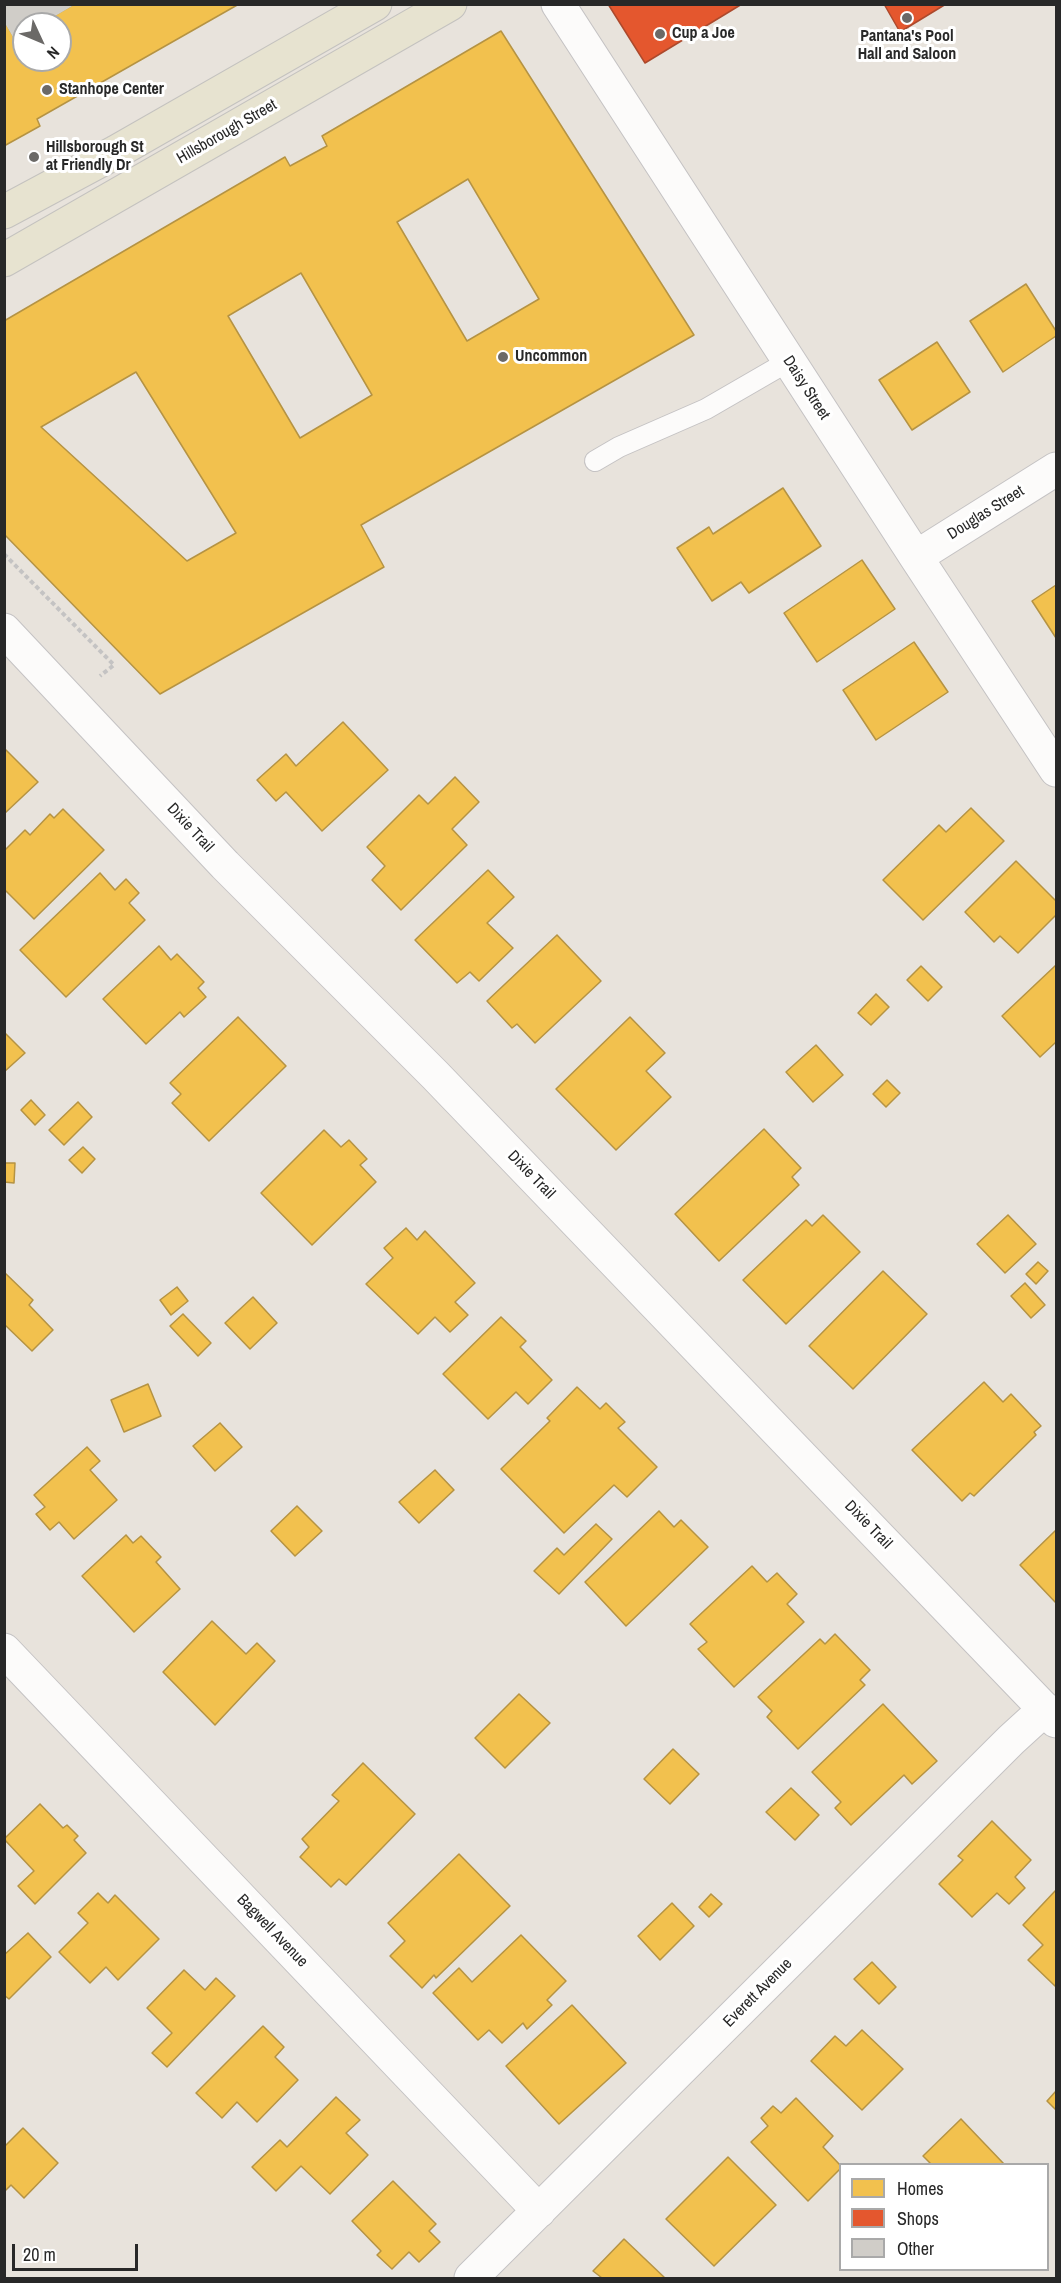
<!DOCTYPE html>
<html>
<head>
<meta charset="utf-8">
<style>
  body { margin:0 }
  #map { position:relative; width:1061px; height:2283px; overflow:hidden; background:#e8e3dc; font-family:"Archivo Narrow",sans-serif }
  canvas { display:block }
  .frame { position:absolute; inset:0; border:6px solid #282828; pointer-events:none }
  .legend { position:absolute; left:839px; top:2163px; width:210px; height:108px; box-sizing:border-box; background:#fff; border:2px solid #a9a9a9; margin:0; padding:8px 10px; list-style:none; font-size:18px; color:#282828 }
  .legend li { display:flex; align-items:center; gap:12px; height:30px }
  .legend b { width:30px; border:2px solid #a9a9a9 }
  .north { position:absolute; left:12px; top:12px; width:60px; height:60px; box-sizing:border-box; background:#fff; border:2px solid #a9a9a9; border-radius:50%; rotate:134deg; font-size:16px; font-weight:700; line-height:24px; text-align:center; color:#282828 }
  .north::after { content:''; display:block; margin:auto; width:21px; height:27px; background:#6b6967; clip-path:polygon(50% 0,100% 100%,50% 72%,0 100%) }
  .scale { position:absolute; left:12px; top:2244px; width:126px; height:27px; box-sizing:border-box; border:3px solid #282828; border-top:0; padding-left:8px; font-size:18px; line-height:21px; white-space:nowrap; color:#282828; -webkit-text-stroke:4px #fff; paint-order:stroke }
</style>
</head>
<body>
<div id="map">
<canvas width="1061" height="2283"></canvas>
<div class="frame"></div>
<ul class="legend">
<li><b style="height:16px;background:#f2c14e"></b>Homes</li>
<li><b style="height:16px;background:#e4572e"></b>Shops</li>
<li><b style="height:16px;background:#d0cdc8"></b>Other</li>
</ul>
<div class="north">N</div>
<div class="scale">20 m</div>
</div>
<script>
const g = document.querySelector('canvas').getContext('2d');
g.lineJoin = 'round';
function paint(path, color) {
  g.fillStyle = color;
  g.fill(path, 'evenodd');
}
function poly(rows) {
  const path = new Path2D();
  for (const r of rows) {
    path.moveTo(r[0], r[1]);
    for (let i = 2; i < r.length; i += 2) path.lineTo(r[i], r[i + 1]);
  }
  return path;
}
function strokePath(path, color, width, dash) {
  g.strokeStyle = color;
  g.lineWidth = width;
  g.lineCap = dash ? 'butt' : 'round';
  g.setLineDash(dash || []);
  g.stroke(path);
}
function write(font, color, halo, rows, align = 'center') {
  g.font = font + ' "Archivo Narrow",sans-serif';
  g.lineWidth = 6;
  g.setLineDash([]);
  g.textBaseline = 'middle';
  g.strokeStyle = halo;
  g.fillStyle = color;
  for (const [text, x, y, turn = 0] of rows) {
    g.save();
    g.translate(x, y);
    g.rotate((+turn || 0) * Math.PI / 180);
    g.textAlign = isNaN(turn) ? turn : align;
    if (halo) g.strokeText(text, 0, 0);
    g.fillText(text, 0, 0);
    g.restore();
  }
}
const homes = poly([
  [74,4,239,4,37,119,40,126,4,146,4,20,15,39,24,33,24,60,60,60,60,24,40,24,74,4],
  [501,31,694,335,361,525,384,567,160,694,4,534,4,321,285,157,290,166,327,146,322,136,501,31],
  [468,179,539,299,467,341,397,222,468,179],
  [301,273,372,395,300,438,228,316,301,273],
  [136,372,236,533,187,561,41,427,136,372],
  [1026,284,1056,331,1056,336,1003,372,970,321,1026,284],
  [937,342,970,392,912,430,879,380,937,342],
  [783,488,821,546,749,593,741,582,712,601,677,548,709,527,713,534,783,488],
  [862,560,895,609,817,662,784,613,862,560],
  [1056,585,1056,638,1032,601,1056,585],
  [914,642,948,692,876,740,843,690,914,642],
  [343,722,388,770,322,831,286,792,276,801,257,780,286,754,296,766,343,722],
  [4,748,38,782,4,814,4,748],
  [455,777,479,802,452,829,467,845,401,910,372,880,385,866,367,847,419,795,428,804,455,777],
  [971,808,1004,841,923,920,883,880,939,825,946,832,971,808],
  [63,809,104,850,34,919,6,891,4,893,4,851,25,830,30,835,50,814,54,818,63,809],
  [1016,861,1056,901,1056,915,1018,953,1000,936,994,942,965,912,1016,861],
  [488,870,514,897,487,923,513,948,479,981,470,972,457,983,415,940,488,870],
  [100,873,115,890,126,879,139,893,129,903,145,920,66,997,20,950,100,873],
  [557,935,601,981,535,1043,517,1024,512,1028,487,1001,557,935],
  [159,946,171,960,177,954,204,982,198,988,206,997,184,1017,180,1012,146,1044,103,999,159,946],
  [1056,965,1056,1042,1040,1057,1002,1016,1056,965],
  [921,966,942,987,928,1001,907,980,921,966],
  [876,994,889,1007,871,1025,858,1013,876,994],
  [238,1017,286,1066,209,1141,172,1103,181,1094,170,1083,238,1017],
  [630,1017,665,1053,646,1071,671,1097,616,1150,556,1089,630,1017],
  [4,1032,25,1053,4,1072,4,1032],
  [816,1045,843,1075,813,1102,786,1072,816,1045],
  [887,1080,900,1093,886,1107,873,1094,887,1080],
  [31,1100,45,1115,35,1125,21,1110,31,1100],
  [78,1102,92,1117,64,1145,49,1130,78,1102],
  [764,1129,801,1168,792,1177,799,1185,719,1261,675,1214,764,1129],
  [324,1130,341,1147,349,1140,367,1159,360,1165,376,1182,312,1245,261,1193,324,1130],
  [83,1147,95,1159,82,1173,69,1160,83,1147],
  [4,1163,15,1163,14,1183,4,1182,4,1163],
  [823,1215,860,1252,786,1324,743,1280,806,1220,812,1226,823,1215],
  [1008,1215,1036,1244,1005,1273,977,1244,1008,1215],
  [406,1228,417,1240,425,1231,475,1283,455,1302,468,1315,450,1332,435,1317,418,1334,366,1284,393,1258,384,1248,406,1228],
  [1038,1262,1048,1271,1036,1284,1026,1274,1038,1262],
  [883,1271,927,1314,853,1389,809,1346,883,1271],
  [4,1272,33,1300,29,1305,53,1330,32,1351,4,1324,4,1272],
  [1025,1283,1045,1305,1031,1318,1011,1296,1025,1283],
  [177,1287,188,1301,171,1315,160,1300,177,1287],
  [253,1297,277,1323,250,1349,225,1323,253,1297],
  [183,1314,211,1343,198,1356,170,1326,183,1314],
  [501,1317,526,1341,520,1347,552,1380,528,1404,516,1392,488,1419,443,1374,501,1317],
  [984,1382,1003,1402,1011,1394,1041,1426,1034,1432,1036,1435,974,1496,970,1493,962,1501,912,1450,984,1382],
  [148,1384,161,1416,124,1432,111,1400,148,1384],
  [577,1387,600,1409,606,1403,625,1422,618,1428,657,1467,627,1497,614,1485,564,1533,501,1469,550,1421,547,1418,577,1387],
  [220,1423,242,1447,215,1471,193,1446,220,1423],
  [87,1447,100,1461,90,1470,117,1500,74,1539,59,1522,50,1530,36,1514,45,1507,34,1495,87,1447],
  [435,1470,454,1490,419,1523,399,1502,435,1470],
  [297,1506,322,1531,295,1556,271,1531,297,1506],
  [659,1511,674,1527,681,1520,708,1547,626,1626,585,1582,659,1511],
  [596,1524,612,1539,559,1594,534,1571,557,1548,564,1555,596,1524],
  [1056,1530,1056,1603,1020,1565,1056,1530],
  [126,1535,133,1543,141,1536,161,1557,156,1562,180,1589,134,1632,82,1576,126,1535],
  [752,1566,767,1582,777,1573,797,1594,787,1604,804,1622,734,1687,698,1649,707,1642,690,1624,752,1566],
  [212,1621,246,1654,257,1643,275,1661,215,1725,163,1672,212,1621],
  [835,1634,870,1670,860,1680,865,1685,798,1749,767,1717,772,1711,758,1697,820,1639,825,1644,835,1634],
  [519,1694,550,1723,505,1768,475,1738,519,1694],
  [883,1704,937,1761,912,1784,904,1775,851,1825,835,1808,841,1802,812,1772,883,1704],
  [673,1749,699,1774,670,1804,644,1779,673,1749],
  [363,1763,415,1814,346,1885,339,1879,331,1887,300,1857,309,1847,302,1839,339,1801,332,1795,363,1763],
  [791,1788,819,1815,795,1840,766,1812,791,1788],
  [40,1804,63,1828,67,1825,78,1836,74,1840,86,1853,35,1904,18,1886,34,1871,4,1839,40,1804],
  [992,1821,1031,1860,1015,1877,1025,1888,1009,1904,997,1893,972,1917,939,1884,963,1860,958,1856,992,1821],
  [459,1854,510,1906,436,1978,434,1975,422,1988,390,1956,405,1941,388,1923,459,1854],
  [1056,1890,1056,1984,1055,1986,1028,1960,1043,1945,1023,1925,1056,1890],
  [98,1893,108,1903,115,1895,159,1939,118,1980,106,1967,90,1983,59,1952,88,1923,78,1913,98,1893],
  [711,1894,722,1904,709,1917,699,1907,711,1894],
  [672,1903,694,1926,660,1960,638,1936,672,1903],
  [28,1933,51,1957,9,1999,4,1995,4,1955,28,1933],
  [521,1935,566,1981,547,2000,552,2005,527,2029,523,2023,502,2043,489,2030,478,2040,433,1993,459,1968,472,1982,521,1935],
  [872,1962,896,1987,879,2004,854,1979,872,1962],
  [184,1970,205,1990,216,1978,235,1996,167,2067,152,2053,172,2033,147,2008,184,1970],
  [572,2005,626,2063,559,2124,506,2066,572,2005],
  [263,2026,284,2047,275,2057,298,2080,257,2122,237,2102,222,2118,196,2093,263,2026],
  [862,2030,903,2069,862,2110,811,2061,835,2036,846,2046,862,2030],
  [1056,2091,1056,2110,1047,2101,1056,2091],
  [336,2097,360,2120,346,2133,368,2155,330,2194,301,2166,276,2191,252,2167,280,2140,287,2147,336,2097],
  [796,2098,833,2136,823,2147,840,2165,840,2169,808,2201,751,2142,768,2126,761,2118,773,2106,781,2113,796,2098],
  [961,2119,1004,2164,931,2164,923,2156,961,2119],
  [23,2128,58,2163,24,2198,11,2185,6,2190,4,2189,4,2147,23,2128],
  [728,2157,776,2205,714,2266,666,2219,728,2157],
  [393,2181,436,2224,429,2231,440,2242,419,2262,409,2252,392,2269,377,2255,381,2251,352,2221,393,2181],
  [624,2239,665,2278,602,2278,593,2271,624,2239]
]);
paint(homes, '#f2c14e');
strokePath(homes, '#b59343', 1.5);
const shops = poly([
  [608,4,742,4,645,63,608,4],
  [884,4,946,4,900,32,884,4]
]);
paint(shops, '#e4572e');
strokePath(shops, '#ac492c', 1.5);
const building = poly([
  [4,4,74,4,40,24,24,24,24,33,15,39,4,20,4,4]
]);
paint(building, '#d0cdc8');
strokePath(building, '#d2cfc8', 1.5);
const service = poly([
  [595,461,619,447,706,409,789,361]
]);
const minor = poly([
  [558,4,916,557,1056,770],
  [916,557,1056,469],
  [4,1650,539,2211],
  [471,2278,1011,1740,1045,1709]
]);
const secondary = poly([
  [4,630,225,865,435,1075,1056,1721]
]);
const primary = poly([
  [4,212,116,152,375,4],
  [4,260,450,4]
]);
strokePath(service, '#c4c2c3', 22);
strokePath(minor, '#c4c2c3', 35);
strokePath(secondary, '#c4c2c3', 35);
strokePath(primary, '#c4c2bf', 35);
strokePath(poly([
  [4,554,114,665,100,676]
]), '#c4c3c3', 4, [4.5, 3]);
strokePath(service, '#fcfbfa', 20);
strokePath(minor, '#fcfbfa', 33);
strokePath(secondary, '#fcfbfa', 33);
strokePath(primary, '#e7e3d0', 33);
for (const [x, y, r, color] of [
  [907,18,6,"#6b6967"],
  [660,34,6,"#6b6967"],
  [47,90,6,"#6b6967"],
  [34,157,6,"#6b6967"],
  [503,357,6,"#6b6967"]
]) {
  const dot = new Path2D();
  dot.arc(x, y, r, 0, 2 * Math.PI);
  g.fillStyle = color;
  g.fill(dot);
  strokePath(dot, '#fff', 2);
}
write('bold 16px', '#282828', '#fff', [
  ["Cup a Joe",672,34],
  ["Pantana's Pool",907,37,"center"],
  ["Hall and Saloon",907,55,"center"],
  ["Stanhope Center",59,90],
  ["Hillsborough St",46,148],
  ["at Friendly Dr",46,166],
  ["Uncommon",515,357]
], 'left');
write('16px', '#282828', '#fff', [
  ["Hillsborough Street",227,132,-30],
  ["Daisy Street",806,388,57],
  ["Douglas Street",986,513,-32],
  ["Dixie Trail",190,828,47],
  ["Dixie Trail",531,1175,46],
  ["Dixie Trail",868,1525,46],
  ["Bagwell Avenue",272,1931,46],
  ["Everett Avenue",758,1993,-45]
]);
</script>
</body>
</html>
